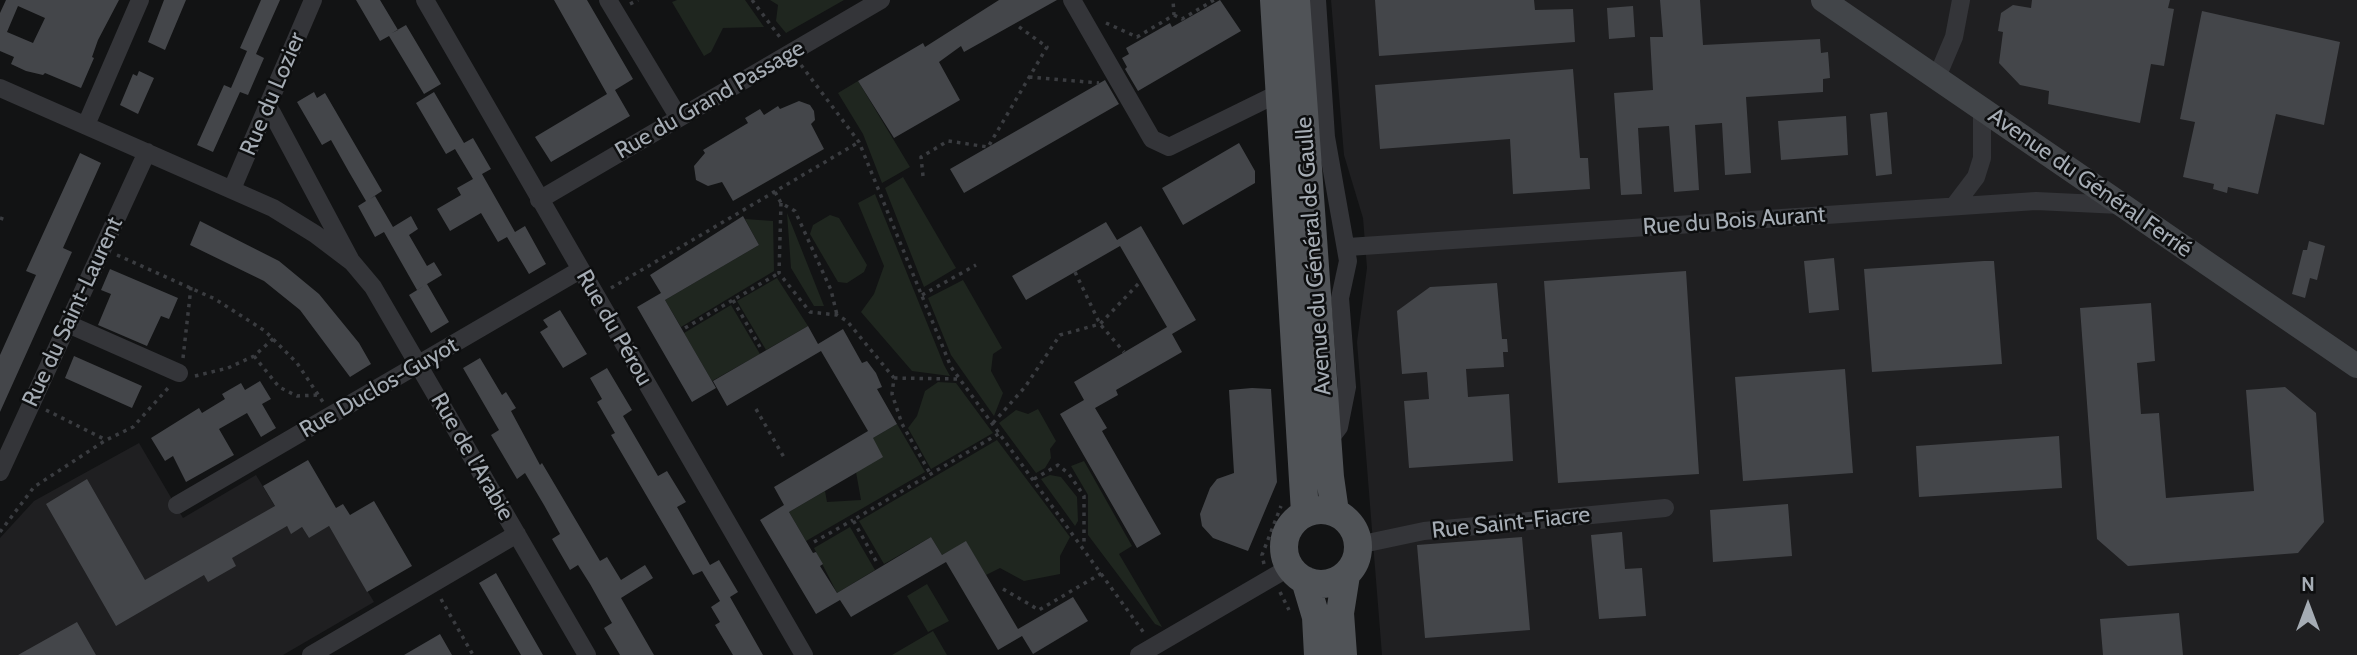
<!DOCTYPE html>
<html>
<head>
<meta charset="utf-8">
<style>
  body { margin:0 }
  #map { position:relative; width:2357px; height:655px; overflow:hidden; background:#121314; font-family:Cabin,sans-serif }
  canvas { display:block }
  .north { position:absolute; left:2273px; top:571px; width:70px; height:70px; -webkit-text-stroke:5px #0d0e0f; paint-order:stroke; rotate:0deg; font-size:19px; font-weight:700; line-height:28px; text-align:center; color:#a5acb4 }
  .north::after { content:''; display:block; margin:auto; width:24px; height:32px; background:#a5acb4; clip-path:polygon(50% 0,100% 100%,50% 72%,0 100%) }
</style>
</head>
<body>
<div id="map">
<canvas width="2357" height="655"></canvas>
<div class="north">N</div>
</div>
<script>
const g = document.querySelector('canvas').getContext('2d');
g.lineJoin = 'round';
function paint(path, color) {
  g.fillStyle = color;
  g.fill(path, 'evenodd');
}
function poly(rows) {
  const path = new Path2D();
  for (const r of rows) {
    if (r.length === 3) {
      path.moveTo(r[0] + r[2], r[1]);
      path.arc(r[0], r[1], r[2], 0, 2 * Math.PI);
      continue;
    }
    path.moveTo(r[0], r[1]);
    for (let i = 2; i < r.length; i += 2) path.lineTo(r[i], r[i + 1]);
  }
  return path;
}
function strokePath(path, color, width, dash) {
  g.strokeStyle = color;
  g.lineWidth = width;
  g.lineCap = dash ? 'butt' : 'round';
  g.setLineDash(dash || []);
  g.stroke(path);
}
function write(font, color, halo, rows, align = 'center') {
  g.font = font + ' Cabin,sans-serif';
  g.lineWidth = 5;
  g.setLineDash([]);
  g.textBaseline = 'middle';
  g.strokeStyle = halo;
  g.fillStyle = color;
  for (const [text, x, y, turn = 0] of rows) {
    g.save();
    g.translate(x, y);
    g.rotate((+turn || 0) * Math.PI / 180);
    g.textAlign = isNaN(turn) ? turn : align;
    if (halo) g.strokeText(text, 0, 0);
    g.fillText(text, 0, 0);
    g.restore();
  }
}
paint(poly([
  [1331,0,2357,0,2357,655,1382,655,1357,342,1367,268,1363,218,1344,155],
  [139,443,183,518,256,475,291,533,302,527,309,538,329,526,374,602,283,655,0,655,0,538,34,501]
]), '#1f1f21');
paint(poly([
  [677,0,745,0,764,27,723,28,711,52,704,56,672,2],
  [770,0,844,0,786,33,776,21,778,5],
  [858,81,910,167,882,183,863,134,838,93],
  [903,177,956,268,924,287,885,188],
  [875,194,944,365,950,376,912,371,861,312,874,294,884,266,858,203],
  [787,213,824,306,814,306,791,268],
  [830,215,839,218,867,265,864,272,847,283,838,282,810,234,813,225],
  [745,219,773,221,774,271,681,327,665,300,759,245],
  [777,278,808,326,766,350,737,301],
  [963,280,1002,348,993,354,991,371,1003,393,994,416,951,355,928,298],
  [731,305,760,354,712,381,684,333],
  [938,382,956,383,993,433,931,469,908,428,917,416,925,391],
  [1038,409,1056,441,1050,449,1051,458,1045,468,1036,473,999,423,1016,410,1028,414],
  [897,424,925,472,806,541,789,512,825,491,827,502,861,500,856,472,873,438],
  [997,440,1070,537,1060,556,1060,574,1024,581,1000,568,986,575,966,542,942,555,931,537,884,564,859,521],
  [1084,461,1132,546,1119,554,1162,627,1155,624,1088,535,1088,495,1071,466],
  [1050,475,1061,477,1077,497,1078,521,1075,526,1041,479],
  [850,527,875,570,837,593,814,548],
  [927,584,949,621,928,632,907,596],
  [933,631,947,655,892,655]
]), '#1f261f');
paint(poly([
  [6,0,119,0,98,40,92,57,94,58,81,88,45,73,43,75,26,71,11,64,14,57,0,51,0,13],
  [18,6,45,18,33,43,7,32],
  [164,0,186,0,165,50,148,42],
  [261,0,280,0,256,54,264,58,248,95,240,92,213,152,197,145,224,85,231,88,247,51,240,48],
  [356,0,380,0,398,30,392,33,406,25,441,84,424,94,389,36,380,41],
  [554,0,587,0,633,79,615,90,630,116,551,162,535,137,607,94],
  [999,0,1057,0,964,52,961,46,939,62,960,100,894,138,858,81,923,43,925,47],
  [1220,0,1241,31,1138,91,1125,69,1127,67,1122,58,1129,54,1126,48,1170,23,1172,27],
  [1375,0,1534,0,1535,10,1573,9,1575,42,1379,56],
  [1660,0,1700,0,1703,45,1820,39,1821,53,1828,52,1830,78,1823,79,1823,92,1746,97,1751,173,1725,175,1722,123,1695,125,1699,190,1674,192,1669,126,1638,128,1642,194,1621,195,1614,93,1653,90,1650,37,1663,37],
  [2032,0,2170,0,2168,8,2174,9,2164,66,2151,64,2140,123,2048,104,2049,91,2020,85,1999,63,2003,32,1998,31,2001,13,2013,5,2031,8],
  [1633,6,1635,37,1609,39,1607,8],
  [2202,11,2340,42,2324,125,2276,114,2258,194,2228,187,2227,193,2213,189,2214,184,2183,177,2195,122,2180,119],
  [1573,69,1580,158,1588,158,1590,189,1513,194,1510,139,1380,149,1375,85],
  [139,71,154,78,138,114,120,105,133,74,137,76],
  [1105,80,1119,104,964,193,950,169],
  [314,92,317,98,325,93,382,191,370,199,375,196,393,227,411,216,418,229,409,235,427,266,434,262,442,275,417,290,384,232,375,237,358,206,366,201,349,172,331,140,322,145,297,102],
  [434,92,464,143,473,138,491,169,482,174,515,232,525,226,546,264,529,274,507,237,498,242,481,213,450,231,437,209,461,195,457,188,473,179,455,149,446,154,416,103],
  [799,101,810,105,814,111,815,120,811,124,824,149,733,201,722,182,708,186,696,180,694,166,705,153,703,150,748,123,745,118,760,109,764,115,778,106,780,109],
  [1887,112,1892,174,1876,176,1870,114],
  [1846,116,1848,155,1781,160,1778,121],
  [1239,143,1255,171,1255,183,1183,225,1162,188],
  [80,153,101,163,63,248,72,252,0,412,0,355,36,275,26,271],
  [743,216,759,245,665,300,716,388,692,402,637,307,661,293,650,275],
  [200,221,279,261,319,294,359,343,371,364,350,377,300,310,264,281,190,245],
  [1106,222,1117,240,1141,226,1196,320,1172,334,1182,352,1116,390,1118,395,1095,408,1107,428,1102,431,1161,534,1137,548,1060,414,1084,400,1074,382,1167,327,1120,246,1026,300,1012,276],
  [2309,241,2325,246,2317,280,2310,278,2305,298,2292,294,2303,250,2307,250],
  [1834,258,1839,310,1809,313,1804,261],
  [1984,261,1994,261,2002,364,1872,372,1864,269],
  [110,269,178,298,169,319,161,316,147,346,98,325,111,294,101,290],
  [1686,271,1699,474,1558,483,1544,281],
  [1497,283,1502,339,1507,339,1508,352,1503,352,1504,367,1466,369,1468,397,1509,394,1513,461,1409,468,1404,401,1429,399,1427,372,1402,374,1397,311,1430,287],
  [427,284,449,322,431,333,409,295],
  [2151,303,2155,361,2137,363,2141,414,2159,413,2166,498,2254,491,2246,390,2285,387,2316,413,2324,522,2298,553,2128,566,2097,539,2080,308],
  [560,310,587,354,563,368,540,332,548,327,543,320],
  [808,326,818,344,843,329,862,363,867,361,876,373,882,387,877,389,897,424,873,438,883,457,789,512,813,553,816,552,823,564,820,566,837,593,931,537,942,555,966,541,1018,629,1073,597,1088,621,1033,654,1022,636,998,650,946,562,851,617,840,600,816,614,760,520,784,505,774,487,868,431,821,351,727,406,713,381],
  [74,356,142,386,132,408,65,378],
  [480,358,502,395,506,392,516,408,511,411,540,465,542,463,600,561,607,557,621,580,645,565,653,578,621,598,654,655,620,655,604,628,612,623,590,584,578,565,570,570,552,539,560,534,544,505,525,473,517,479,491,435,499,430,463,368],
  [607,368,632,410,623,416,658,476,667,471,686,502,677,507,710,565,719,560,738,592,730,597,763,655,733,655,715,625,720,622,711,607,720,601,702,571,693,575,611,435,615,433,597,402,602,399,590,378],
  [1845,369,1853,473,1743,481,1735,377],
  [260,381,271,399,262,404,276,428,261,437,247,413,219,429,234,455,186,482,173,456,165,461,151,438,199,408,202,413,225,399,222,394,241,383,245,390],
  [1252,388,1271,389,1277,482,1248,551,1213,538,1202,526,1200,514,1210,488,1217,479,1234,473,1229,390],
  [2059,436,2062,488,1919,497,1916,446],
  [308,460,336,508,343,504,350,515,374,501,412,566,367,592,329,526,309,538,302,527,291,534,287,526,232,558,236,566,208,582,204,575,116,626,46,504,87,479,145,580,275,506,263,486],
  [1788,504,1792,556,1713,562,1710,510],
  [1622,532,1625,569,1642,568,1646,616,1599,619,1591,535],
  [1522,537,1530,630,1425,638,1417,545],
  [496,573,524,622,543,655,521,655,479,583],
  [2179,613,2183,655,2103,655,2100,619],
  [77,622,96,655,18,655],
  [440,634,452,655,404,655]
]), '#44464a');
strokePath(poly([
  [752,0,782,40],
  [630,4,638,0],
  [1174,15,1182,19,1214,0],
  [1106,23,1137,37,1174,15,1173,0],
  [801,65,859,142,951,367,1144,633],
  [1029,77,1099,83],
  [923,176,921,157,948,141,988,147,1047,47,1015,24],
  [775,192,781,203,795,211,831,290,837,315],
  [781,203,779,273,810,312,837,315,847,321,894,378,892,394,902,424,931,475],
  [0,218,6,220],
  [117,255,215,299,265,331,297,363,323,402],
  [1075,272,1100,324,1124,352],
  [611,288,859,142],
  [922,295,976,265],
  [733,300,760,347],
  [685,328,779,273],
  [254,356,279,387,297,396,318,395],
  [183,358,191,287],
  [195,376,228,368,254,356,274,338],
  [894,378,961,379],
  [756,409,785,459],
  [46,410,106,440],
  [993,423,1025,387,1060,335,1100,324,1141,281],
  [1034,479,1058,465,1069,474,1084,496,1084,545],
  [0,532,34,487,106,440,133,427,169,387],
  [814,542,853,520],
  [876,561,853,520,1000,433],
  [1264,564,1262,555,1281,506],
  [1003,589,1039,610,1102,573],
  [1280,592,1289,610],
  [441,599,473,655]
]), '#3a3c40', 3.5, [3.5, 5]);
strokePath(poly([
  [425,0,804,655],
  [608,0,679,118],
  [1072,0,1152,139,1169,147,1281,92],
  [1317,0,1326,137,1348,261,1340,298,1347,387,1339,427,1329,440],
  [1937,77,1954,37,1961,0],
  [0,88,273,208,315,234,352,262,373,287,587,655],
  [266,110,272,113,350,259],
  [86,125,140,0],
  [232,189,313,0],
  [539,200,881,0],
  [1954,206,1976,177,1982,158,1982,109],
  [1348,247,2036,201,2120,205],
  [68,324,179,373],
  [0,472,147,152],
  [177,505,580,270],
  [1358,545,1424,531,1665,508],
  [311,655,517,534],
  [1139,655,1290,567]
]), '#343539', 18);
strokePath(poly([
  [1823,0,2357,366]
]), '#424549', 24);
strokePath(poly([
  [1274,0,1305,513],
  [1296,0,1330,477,1335,512],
  [1321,547,37],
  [1305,580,1316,617,1318,655],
  [1343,655,1340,613,1346,575]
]), '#505357', 28);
write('23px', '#a5acb4', '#0d0e0f', [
  ["Rue du Lozier",273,94,-67],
  ["Rue du Grand Passage",710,100,-30],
  ["Avenue du Général Ferrié",2090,183,35],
  ["Rue du Bois Aurant",1734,221,-4],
  ["Avenue du Général de Gaulle",1314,256,-94],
  ["Rue du Saint-Laurent",73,312,-65],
  ["Rue du Pérou",614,328,60],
  ["Rue Duclos-Guyot",379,388,-30],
  ["Rue de l'Arabie",472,457,60],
  ["Rue Saint-Fiacre",1511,523,-6]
]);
</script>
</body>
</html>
